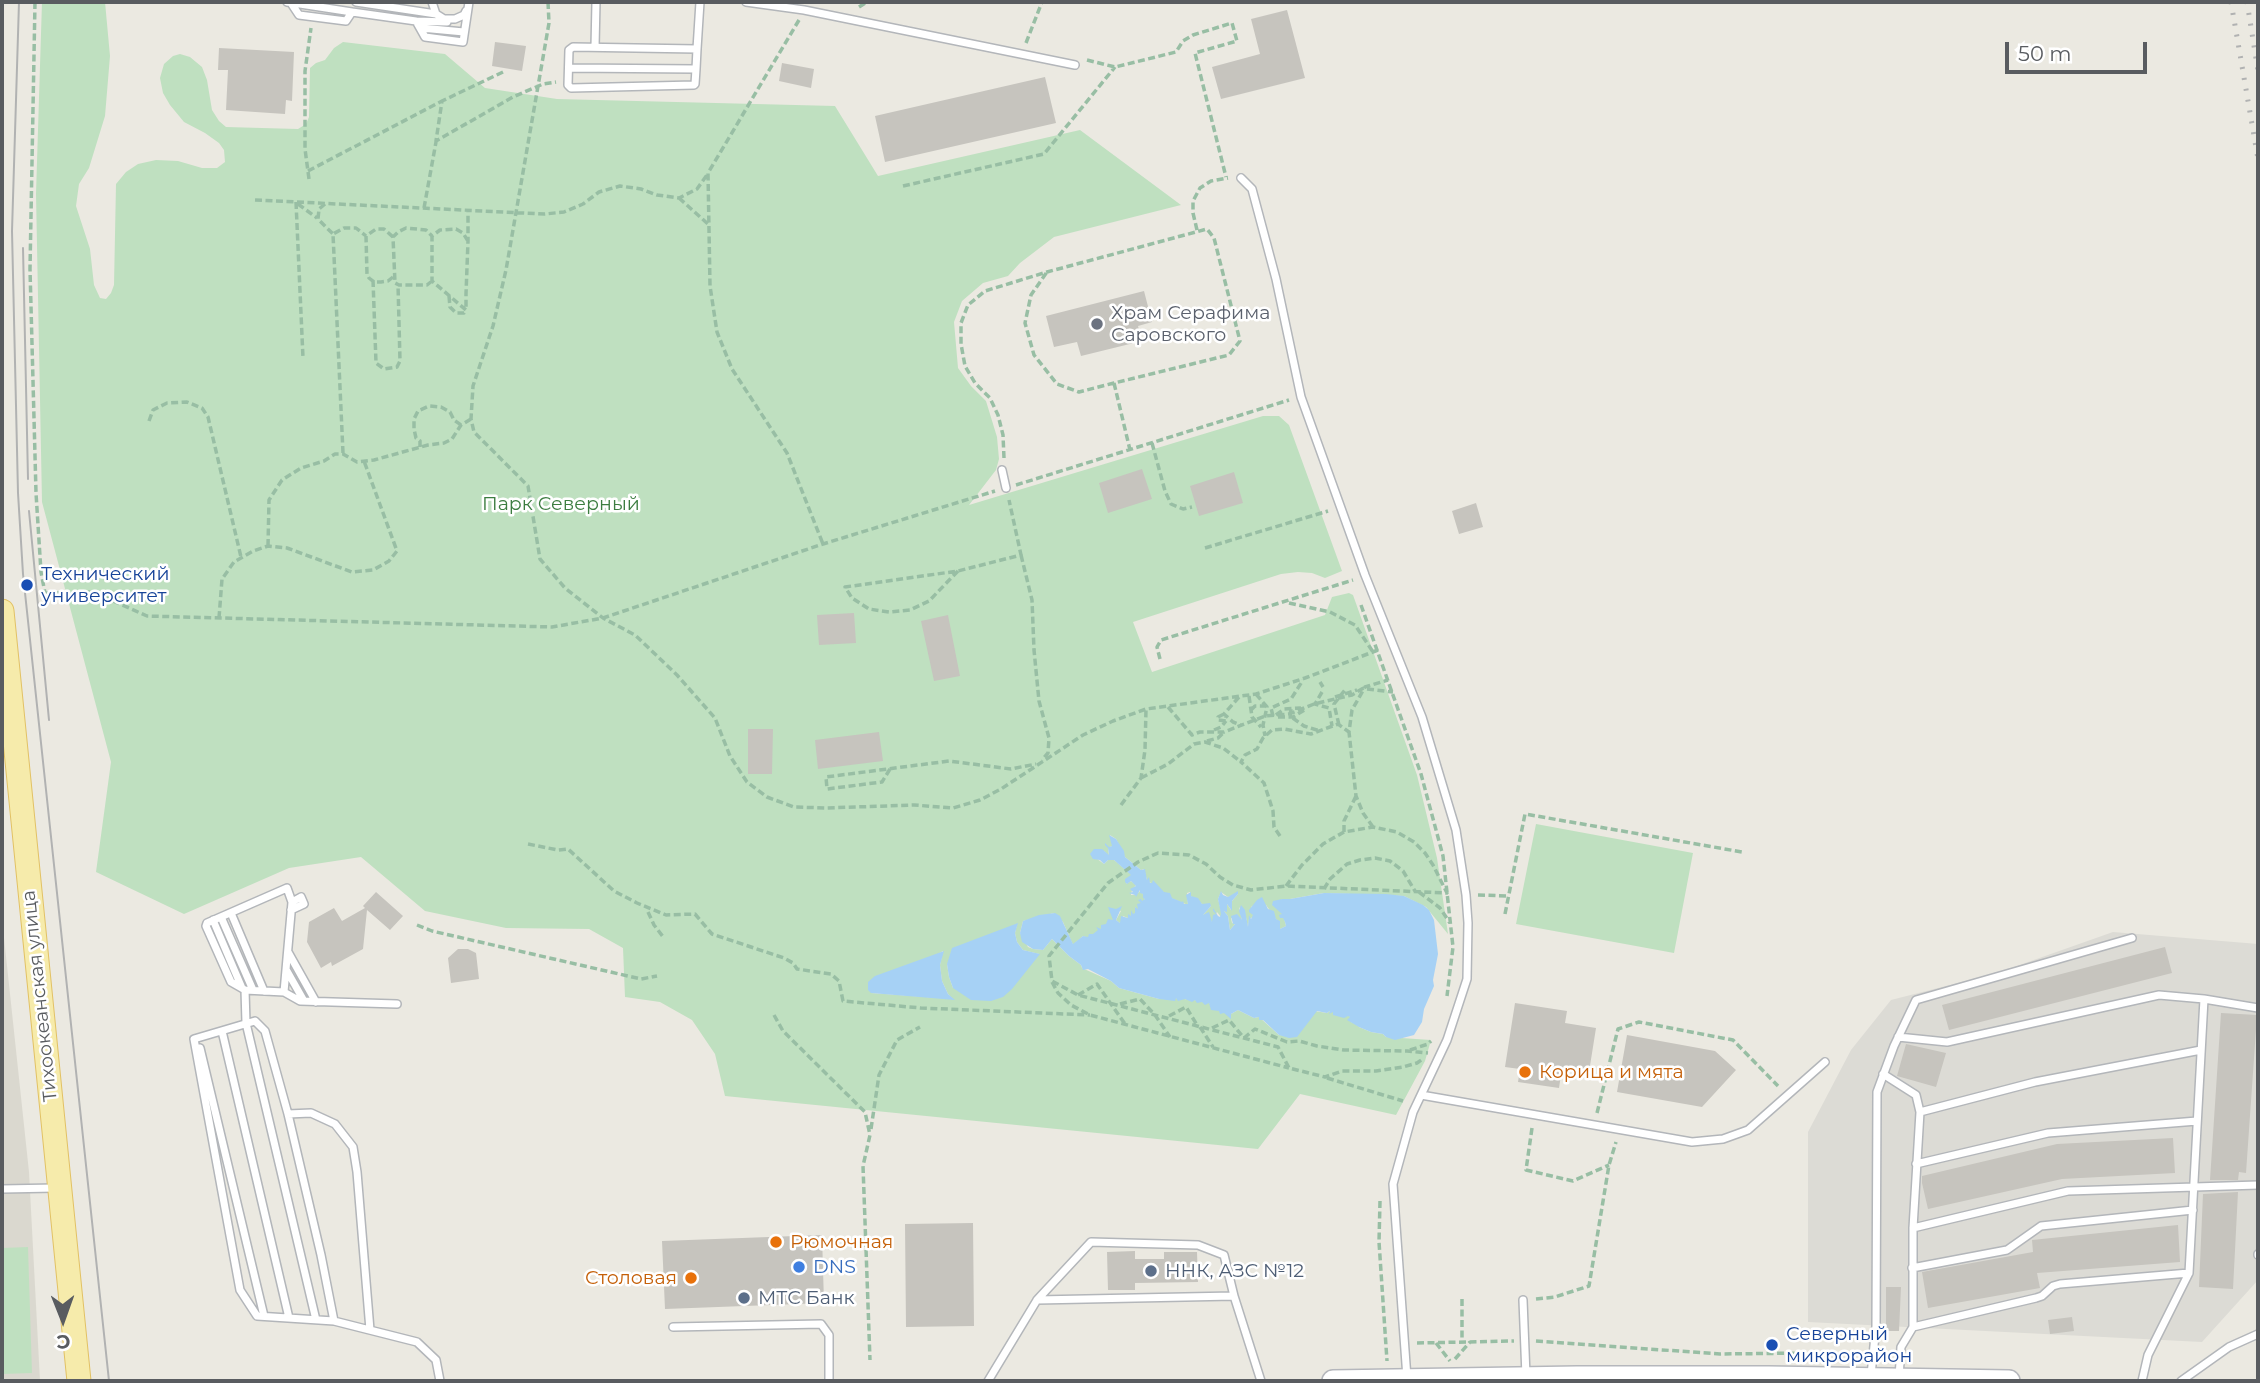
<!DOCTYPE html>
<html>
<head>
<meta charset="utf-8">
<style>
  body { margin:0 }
  #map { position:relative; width:2260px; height:1383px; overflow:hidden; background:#ebe9e1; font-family:Montserrat,sans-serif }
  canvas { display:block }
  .frame { position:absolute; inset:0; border:4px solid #595c60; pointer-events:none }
  .north { position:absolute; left:28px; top:1285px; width:70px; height:70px; -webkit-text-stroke:5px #fff; paint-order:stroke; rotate:179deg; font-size:19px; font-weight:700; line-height:28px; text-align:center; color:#595c60 }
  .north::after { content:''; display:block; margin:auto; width:24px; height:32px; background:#595c60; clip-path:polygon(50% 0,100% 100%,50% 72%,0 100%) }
  .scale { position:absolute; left:2005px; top:42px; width:142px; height:32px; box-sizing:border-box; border:4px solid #595c60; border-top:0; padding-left:9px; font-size:21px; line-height:24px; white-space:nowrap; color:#595c60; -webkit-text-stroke:5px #fff; paint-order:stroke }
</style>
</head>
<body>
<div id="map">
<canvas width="2260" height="1383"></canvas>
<div class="frame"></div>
<div class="north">С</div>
<div class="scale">50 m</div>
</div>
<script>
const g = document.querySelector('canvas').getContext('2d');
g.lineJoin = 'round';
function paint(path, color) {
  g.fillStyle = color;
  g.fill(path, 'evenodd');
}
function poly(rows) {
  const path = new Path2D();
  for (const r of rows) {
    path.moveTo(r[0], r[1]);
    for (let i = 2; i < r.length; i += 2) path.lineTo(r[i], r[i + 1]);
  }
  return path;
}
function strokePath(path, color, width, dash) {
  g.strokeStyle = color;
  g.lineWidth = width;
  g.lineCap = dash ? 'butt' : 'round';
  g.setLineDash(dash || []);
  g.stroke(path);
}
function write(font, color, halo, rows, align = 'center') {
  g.font = font + ' Montserrat,sans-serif';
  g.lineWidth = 5;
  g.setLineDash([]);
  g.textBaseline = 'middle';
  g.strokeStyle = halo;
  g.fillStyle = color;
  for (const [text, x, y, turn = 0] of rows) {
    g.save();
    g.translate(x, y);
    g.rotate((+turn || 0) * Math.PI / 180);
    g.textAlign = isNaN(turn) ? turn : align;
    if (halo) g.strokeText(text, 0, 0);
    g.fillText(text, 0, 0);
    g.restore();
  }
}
paint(poly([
  [2113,932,2258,944,2258,1280,2202,1342,1808,1322,1808,1132,1851,1050,1891,1000,1997,973]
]), '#dcdbd5');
paint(poly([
  [2,919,29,1172,40,1381,2,1381]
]), '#dad8cf');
paint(poly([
  [42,2,105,2,110,56,105,116,89,168,79,184,76,206,90,249,94,285,100,298,106,299,111,293,114,285,116,184,126,172,138,164,156,160,178,161,202,168,217,168,225,162,224,150,219,143,205,133,184,122,170,105,163,93,160,78,164,64,173,56,180,54,190,57,202,67,207,80,212,110,219,121,226,127,298,129,306,124,309,117,310,68,316,63,325,60,334,48,343,42,445,54,485,88,557,99,835,106,878,176,1080,130,1181,205,1054,237,1020,263,1008,276,983,283,962,301,954,322,958,368,971,386,986,401,997,437,999,459,996,470,969,505,1263,416,1279,416,1289,425,1342,571,1325,578,1312,573,1298,572,1281,574,1133,622,1152,672,1325,615,1332,597,1349,593,1353,595,1417,775,1437,858,1448,934,1426,907,1404,896,1324,893,1290,899,1282,899,1277,908,1283,914,1286,926,1280,929,1276,919,1266,905,1256,904,1251,907,1253,914,1253,917,1249,919,1248,928,1246,917,1239,907,1242,920,1231,918,1232,923,1235,924,1230,930,1228,916,1224,911,1227,904,1231,910,1232,901,1238,894,1228,897,1221,892,1218,899,1222,914,1221,917,1217,912,1212,923,1209,916,1203,915,1211,906,1202,904,1191,896,1190,892,1187,893,1188,905,1171,898,1147,880,1144,869,1141,870,1125,857,1116,839,1110,835,1113,843,1112,846,1108,848,1109,856,1104,851,1096,858,1104,864,1108,860,1114,860,1132,875,1126,884,1131,881,1136,885,1132,890,1131,895,1136,895,1141,890,1145,899,1138,911,1135,907,1136,913,1128,918,1123,916,1121,924,1116,920,1121,911,1113,909,1113,921,1088,938,1083,936,1073,945,1063,922,1054,913,1023,921,1020,933,1028,947,1033,949,1043,950,1052,939,1069,956,1081,965,1082,968,1111,981,1119,988,1159,999,1175,998,1202,1001,1209,1003,1214,1009,1231,1014,1238,1010,1254,1018,1259,1017,1279,1035,1297,1036,1314,1011,1327,1013,1330,1011,1348,1015,1351,1017,1351,1022,1358,1025,1359,1027,1371,1032,1383,1034,1386,1037,1431,1040,1425,1061,1396,1115,1300,1094,1258,1149,725,1096,715,1054,692,1020,660,1002,625,997,623,948,589,929,506,928,425,911,361,857,289,868,184,914,96,872,111,762,42,502,36,194],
  [1017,924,1015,933,1017,942,1023,950,1039,954,953,988,949,977,947,964],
  [943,951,940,965,942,981,948,994,953,999,871,993],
  [1536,824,1693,853,1674,953,1516,924],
  [28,1247,32,1373,2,1374,2,1248]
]), '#bfe0c0');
paint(poly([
  [1109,835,1116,839,1124,851,1125,857,1141,870,1145,869,1147,880,1149,877,1150,883,1152,883,1153,880,1164,892,1170,893,1172,898,1182,902,1183,901,1184,904,1188,904,1186,895,1191,892,1191,896,1198,898,1202,904,1210,903,1211,906,1203,915,1209,912,1212,922,1213,915,1216,914,1213,911,1213,908,1218,916,1220,917,1221,914,1218,899,1221,891,1223,895,1228,897,1238,891,1238,894,1232,901,1232,911,1227,904,1227,912,1224,911,1228,916,1230,930,1235,924,1233,924,1231,916,1237,914,1242,920,1239,911,1241,905,1245,910,1248,927,1249,915,1251,919,1253,915,1249,912,1249,910,1257,900,1262,897,1268,909,1274,911,1276,919,1280,921,1280,929,1286,926,1285,922,1283,918,1280,918,1279,915,1282,914,1272,905,1273,901,1282,899,1290,899,1324,893,1386,894,1404,896,1423,905,1429,910,1434,920,1438,954,1433,980,1434,986,1424,1009,1422,1022,1414,1035,1395,1040,1386,1037,1383,1034,1371,1032,1359,1027,1347,1020,1350,1017,1348,1016,1344,1018,1333,1015,1333,1012,1329,1014,1330,1011,1327,1013,1317,1011,1297,1037,1289,1038,1279,1035,1263,1020,1259,1020,1259,1017,1254,1018,1238,1010,1231,1014,1231,1019,1224,1013,1220,1014,1219,1011,1211,1010,1209,1003,1205,1005,1202,1002,1197,1003,1195,1000,1192,1002,1185,999,1178,1001,1176,998,1175,1001,1159,999,1119,988,1111,981,1088,969,1083,970,1081,965,1069,956,1052,939,1043,950,1033,949,1022,942,1020,933,1023,921,1039,915,1055,913,1060,916,1073,944,1083,936,1088,937,1089,934,1093,934,1098,930,1096,927,1101,929,1101,925,1106,924,1108,919,1113,920,1108,907,1116,909,1122,906,1116,920,1120,923,1121,916,1128,918,1128,914,1131,916,1131,910,1133,914,1135,913,1135,907,1138,909,1137,904,1141,903,1138,900,1141,899,1142,901,1145,899,1143,898,1143,894,1140,893,1140,890,1136,897,1135,895,1129,893,1133,892,1130,889,1136,886,1131,881,1127,884,1125,882,1125,879,1131,875,1114,860,1108,860,1104,864,1100,860,1093,859,1090,854,1094,849,1102,849,1109,855,1108,848,1105,845,1105,843,1109,847,1112,846],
  [1018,923,1015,933,1017,942,1023,950,1040,954,1012,989,1003,997,991,1001,971,1000,953,988,949,977,947,964,952,948],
  [944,951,940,965,942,981,948,994,955,1000,871,993,868,990,868,982,875,976]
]), '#a6d1f5');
paint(poly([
  [1287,10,1305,78,1221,99,1212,67,1260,54,1251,19],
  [495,42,526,46,522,71,492,66],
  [219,48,294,52,292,101,286,100,285,114,226,110,228,70,218,70],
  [782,63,814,69,811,88,779,81],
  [1045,77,1056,123,885,162,875,116],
  [1144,291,1152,322,1138,326,1142,341,1081,356,1077,342,1054,347,1046,316],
  [1142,469,1152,499,1108,513,1099,483],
  [1234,472,1243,503,1199,516,1190,486],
  [1476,503,1483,527,1459,534,1452,511],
  [854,613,856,643,819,645,817,615],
  [948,615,960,676,934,681,921,621],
  [748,729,773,729,772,774,748,774],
  [879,732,883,761,818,769,815,740],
  [376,892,403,916,390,930,367,910,363,949,332,966,331,962,321,968,307,942,309,922,334,908,342,921,365,908,363,906],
  [2165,947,2172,973,1949,1030,1942,1005],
  [458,949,468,949,476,953,479,979,451,983,448,958],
  [1515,1003,1567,1011,1565,1023,1596,1028,1589,1072,1562,1068,1559,1088,1518,1082,1520,1069,1505,1067],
  [2221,1013,2257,1015,2246,1173,2239,1172,2238,1180,2210,1180],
  [1627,1035,1715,1051,1736,1070,1702,1107,1617,1092],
  [1906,1044,1946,1053,1936,1087,1897,1076],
  [2173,1138,2175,1173,2062,1179,1928,1209,1922,1183,1922,1176,2057,1144],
  [2238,1192,2233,1289,2199,1287,2203,1194],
  [973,1223,974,1326,906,1327,905,1224],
  [2178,1225,2180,1262,2037,1273,2040,1288,1928,1308,1922,1272,2033,1252,2032,1240],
  [822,1235,824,1303,665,1309,662,1241],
  [1135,1251,1135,1259,1164,1259,1164,1252,1197,1252,1198,1282,1135,1283,1135,1290,1108,1290,1107,1252],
  [1886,1287,1901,1287,1899,1331,1886,1331],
  [2072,1317,2074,1331,2050,1334,2048,1320]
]), '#c6c4be');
const lane = poly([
  [287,2,352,12],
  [356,2,436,14],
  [432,2,436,14,444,19,455,19,464,15,466,11],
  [746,2,804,10,1075,65],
  [291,3,299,15,346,21,352,12,416,21,425,37,463,42,469,2],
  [416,21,447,22],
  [421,28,464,32],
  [595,47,596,2],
  [697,49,573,47,569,50,568,85,571,88,694,85,695,84,696,69,697,49,700,2],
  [569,68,696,69],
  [1241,178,1252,189,1276,279,1301,397,1365,575,1422,717,1456,830,1466,895,1468,923,1467,979,1447,1040,1413,1112,1393,1184,1407,1378],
  [1002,470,1006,488],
  [291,910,304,904,301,897,292,902],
  [231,913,264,991],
  [221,917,253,990],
  [213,920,242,988],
  [288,952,316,1002],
  [287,971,304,1001],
  [245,990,284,992,292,902,287,888,207,923,206,926,231,982,245,990,246,1023,316,1320],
  [284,992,300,1001,397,1004],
  [2204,999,2258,1008],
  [222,1031,289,1318],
  [1898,1037,1947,1042,2159,995,2204,999,2189,1273,2148,1355,2142,1381],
  [200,1048,264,1316],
  [1883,1074,1916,1095,1920,1112,1913,1228,1913,1327,1901,1347,1899,1377],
  [1421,1095,1692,1142,1723,1139,1748,1130,1825,1062],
  [1920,1112,2035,1082,2201,1050],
  [288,1114,311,1113,335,1124,353,1147,357,1172,370,1330],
  [1916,1164,2048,1133,2197,1121],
  [2,1189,55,1188],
  [1913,1228,2068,1191,2258,1185],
  [2258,1255,2258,1254],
  [1912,1268,2007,1250,2041,1226,2193,1210],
  [1037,1300,1091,1242,1198,1245,1224,1255,1234,1296],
  [1523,1300,1526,1376],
  [334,1321,321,1255,288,1114,265,1031,255,1021,194,1039,240,1290,257,1316,334,1321,417,1342,436,1360,440,1381],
  [673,1327,821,1324,829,1335,829,1381],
  [1913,1327,2036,1298,2042,1296,2053,1286,2060,1284,2189,1273],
  [1871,1375,1876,1326,1877,1092,1894,1046,1916,1000,2132,938],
  [988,1381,1037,1300,1234,1296,1261,1381],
  [2181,1381,2229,1347,2258,1334]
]);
const secondary = poly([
  [1333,1381,1577,1377,1769,1377,2009,1381]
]);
const primary = poly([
  [2,611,79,1381]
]);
strokePath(lane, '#b3b6ba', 10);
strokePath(secondary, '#b5b7bc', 24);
strokePath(primary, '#e2c163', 25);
strokePath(poly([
  [35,2,30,269,36,493,41,572,45,593,93,592,147,616,552,627,603,618,823,544,995,491],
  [548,2,549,23,506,270,493,326,473,386,471,419,474,432,528,486,540,559,565,588,603,618,635,635,677,675,715,718,730,756,747,782,767,797,794,807,826,808,914,805,953,808,980,800,1001,789,1083,735,1113,721,1146,709,1256,694,1305,678,1378,650],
  [859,7,867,2],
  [799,20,708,173,710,286,717,332,732,369,787,453,823,544],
  [1026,43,1042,2],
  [1087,60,1115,67,1176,52,1183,41,1193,35,1232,23,1237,41,1195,53,1226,177],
  [503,72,442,101,436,141,513,97,543,84,556,82],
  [308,171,442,101],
  [309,179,305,149,305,71,311,28],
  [903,186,1044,154,1115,67],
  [679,198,708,224],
  [255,200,545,214,564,212,583,204,599,192,620,186,641,189,657,195,679,198,697,189,707,175],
  [296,202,303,358],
  [298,204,317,218],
  [325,204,319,209,318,219,333,234],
  [424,208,436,142],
  [1197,230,1193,213,1193,201,1200,188,1211,181,1228,178],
  [468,241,463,233,456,229,440,230,432,236,432,281,466,310,466,294,468,241,468,211],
  [393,277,388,281,381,282,374,282,369,278,367,274,366,236,376,229,384,229,393,237],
  [373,280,376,363,384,369,397,367,400,361,398,284],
  [432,281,427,285,399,285,395,283,393,237,398,232,406,228,426,230,432,236],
  [449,296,450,307,456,313,464,313,466,310],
  [1114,383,1130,450],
  [149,421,153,410,167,403,187,402,202,408,208,417,241,557],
  [1152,443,1165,491,1171,504,1183,509,1192,507],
  [420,447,420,441,416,438,414,429,414,419,418,411,429,406,441,407,450,412,454,420,461,425],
  [343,453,333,234,344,228,356,228,366,236],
  [1004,458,1003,435,998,415,990,398,975,383,965,366,961,344,961,323,968,305,985,291,1047,272,1207,229,1214,238,1240,341,1229,355,1114,383,1079,392,1057,384,1034,355,1025,323,1031,295,1047,272],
  [1016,485,1289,400],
  [268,546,269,500,282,480,301,468,324,461,335,454,343,454,357,462,374,460,428,445,444,443,452,439,461,425,471,419],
  [1205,548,1328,511],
  [1021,555,1032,600,1034,650,1039,701,1049,738,1048,753,1042,760],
  [958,571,929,601,910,610,889,612,869,609,852,598,845,587,958,571,1021,555,1009,500],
  [1289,603,1330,612,1355,625,1373,652],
  [1361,605,1421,774,1443,856,1453,947,1447,996],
  [219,618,222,579,234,562,253,551,268,546,287,548,352,572,373,570,389,561,397,551,364,461],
  [1160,659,1157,647,1161,640,1353,580],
  [1320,682,1323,687],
  [1367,689,1393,692],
  [1322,692,1315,704,1329,708,1332,726],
  [1256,694,1267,707,1263,725,1265,736],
  [1249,696,1252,717,1261,727],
  [1239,697,1224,714,1233,722,1241,725],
  [1335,697,1357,690],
  [1168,707,1192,735,1200,732,1224,732,1265,716,1289,714,1314,704,1352,695,1365,687],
  [1291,709,1290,716,1304,726,1320,731],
  [1251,710,1255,706,1265,706],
  [1224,714,1218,717,1218,720,1226,721,1226,717],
  [1276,715,1284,709,1301,708],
  [1273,716,1271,708,1291,699,1303,680],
  [1278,717,1293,717,1306,709],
  [1339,725,1334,704,1345,690],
  [1214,730,1221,727,1226,721],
  [1207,741,1218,738,1224,732],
  [890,769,882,782,827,789,826,777,949,761,1011,769,1036,764],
  [1141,778,1168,764,1194,744,1205,742,1223,748,1241,762],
  [1121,805,1141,778,1145,750,1146,709],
  [1373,827,1363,813,1356,796,1349,732,1352,710,1365,687,1388,680],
  [1344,832,1344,821,1356,796],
  [1280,836,1274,827,1273,811,1264,783,1241,762,1245,755,1257,749,1263,738,1272,730,1284,729,1311,734,1338,724,1349,732],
  [528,844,558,850,568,849,614,891,637,903,666,915,695,914,712,934,784,958,793,963,797,969,831,974,839,981,843,1001,921,1008,1090,1015],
  [1286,886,1302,865,1323,844,1344,832,1373,827,1397,832,1414,842,1425,853,1433,865,1447,893,1286,886,1251,890,1233,885,1220,877,1206,864,1189,855,1158,853,1138,862,1108,883,1099,894,1049,956,1052,981,1078,995,1278,1047,1289,1068,1325,1077,1342,1071,1376,1071,1403,1067,1417,1063,1424,1058],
  [1324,889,1330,879,1347,864,1360,860,1375,858,1390,861,1403,871,1415,891],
  [1419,892,1440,908,1450,923],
  [1478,895,1509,896],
  [648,912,654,925,664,938],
  [1505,914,1525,814,1742,852],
  [417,925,432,931,641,979,657,976],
  [1052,982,1058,993,1071,1005,1090,1015,1289,1068],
  [1078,995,1097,984,1125,1024],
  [1120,1004,1140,999,1155,1015,1170,1037],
  [774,1015,783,1031,865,1112,870,1135,863,1166,870,1360],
  [1169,1016,1186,1007,1197,1025],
  [1200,1027,1213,1047],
  [1212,1028,1229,1020,1244,1038,1255,1029,1287,1042,1299,1041,1317,1046,1344,1050,1407,1051,1428,1053],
  [1410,1050,1428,1044,1431,1041],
  [1327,1078,1403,1101],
  [1597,1113,1618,1029,1639,1022,1733,1040,1778,1086],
  [1532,1128,1526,1170,1573,1181,1609,1165],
  [871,1129,879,1075,897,1040,920,1027],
  [1380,1201,1379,1242,1387,1361],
  [1462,1299,1462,1342],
  [1536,1299,1555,1297,1589,1286,1609,1165,1616,1142],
  [1536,1341,1720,1354,1808,1353,1812,1358],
  [1417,1343,1514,1341],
  [1436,1343,1450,1361],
  [1455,1359,1470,1342]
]), '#98bea4', 3.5, [7, 3.5]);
strokePath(lane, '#fff', 7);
strokePath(secondary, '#fff', 21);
strokePath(primary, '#f6ebab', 23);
strokePath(poly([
  [19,2,12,231,18,493,23,574,109,1381],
  [23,248,28,479],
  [29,511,49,720]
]), '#b1b2b2', 2);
strokePath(poly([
  [2231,2,2258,159],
  [2247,2,2258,71]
]), '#b1b2b2', 5, [2, 9]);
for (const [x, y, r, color] of [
  [1097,324,7,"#6b7280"],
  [27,585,7,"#1a4fb4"],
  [1525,1072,7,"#e8710a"],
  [776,1242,7,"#e8710a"],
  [799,1267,7,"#3f7fe0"],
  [1151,1271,7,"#5c6f8a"],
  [691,1278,7,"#e8710a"],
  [744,1298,7,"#5c6f8a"],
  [1772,1345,7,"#1a4fb4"]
]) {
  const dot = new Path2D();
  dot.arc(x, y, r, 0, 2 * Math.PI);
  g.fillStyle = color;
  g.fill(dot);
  strokePath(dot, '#fff', 2.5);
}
write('19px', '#5b616d', '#fff', [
  ["Храм Серафима",1111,313],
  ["Саровского",1111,335]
], 'left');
write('19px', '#3c7d40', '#fff', [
  ["Парк Северный",561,504]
]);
write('19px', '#164399', '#fff', [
  ["Технический",41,574],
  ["университет",41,596],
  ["Северный",1786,1334],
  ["микрорайон",1786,1356]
], 'left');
write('19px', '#595c60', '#fff', [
  ["Тихоокеанская улица",40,996,-96]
]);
write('19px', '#c56008', '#fff', [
  ["Корица и мята",1539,1072],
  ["Рюмочная",790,1242],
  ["Столовая",677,1278,"right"]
], 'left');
write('19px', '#366cbe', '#fff', [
  ["DNS",813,1267]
], 'left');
write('19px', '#4e5e75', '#fff', [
  ["ННК, АЗС №12",1165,1271],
  ["МТС Банк",758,1298]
], 'left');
</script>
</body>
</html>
